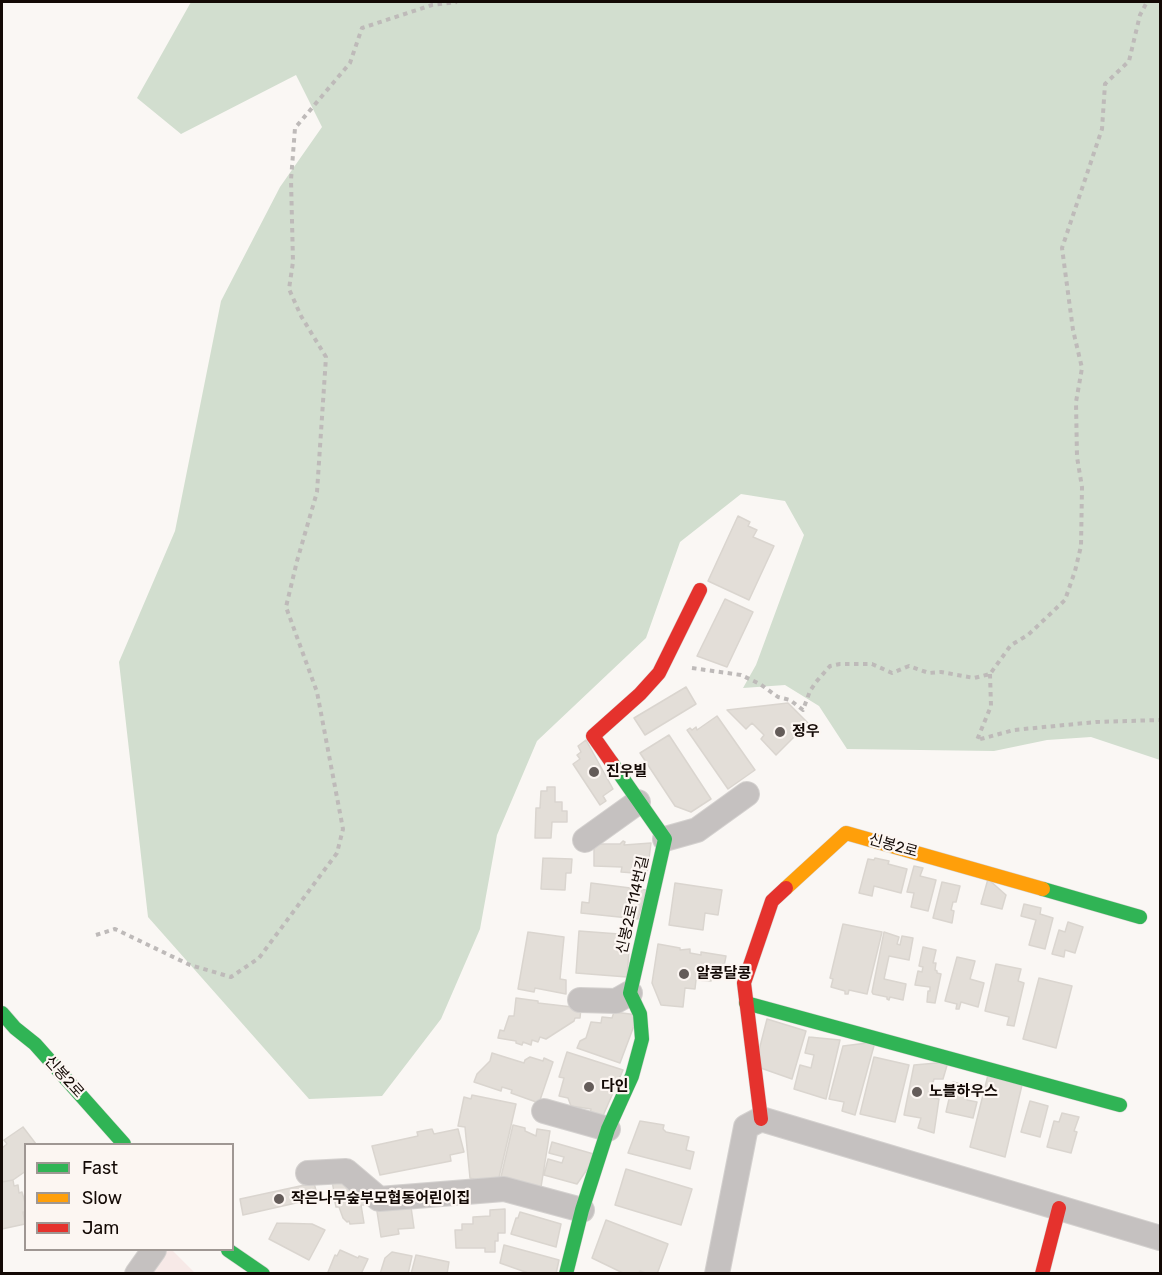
<!DOCTYPE html>
<html>
<head>
<meta charset="utf-8">
<style>
  body { margin:0 }
  #map { position:relative; width:1162px; height:1275px; overflow:hidden; background:#faf7f4; font-family:Rubik,sans-serif }
  canvas { display:block }
  .frame { position:absolute; inset:0; border:3px solid #130905; pointer-events:none }
  .legend { position:absolute; left:24px; top:1143px; width:210px; height:108px; box-sizing:border-box; background:#fcf6f2; border:2px solid #9f9793; margin:0; padding:8px 10px; list-style:none; font-size:18px; color:#130905 }
  .legend li { display:flex; align-items:center; gap:12px; height:30px }
  .legend b { width:30px; border:2px solid #9f9793 }
</style>
</head>
<body>
<div id="map">
<canvas width="1162" height="1275"></canvas>
<div class="frame"></div>
<ul class="legend">
<li><b style="height:8px;background:#30b455"></b>Fast</li>
<li><b style="height:8px;background:#ff9f0a"></b>Slow</li>
<li><b style="height:8px;background:#e5322d"></b>Jam</li>
</ul>
</div>
<script>
const g = document.querySelector('canvas').getContext('2d');
g.lineJoin = 'round';
function paint(path, color) {
  g.fillStyle = color;
  g.fill(path, 'evenodd');
}
function poly(rows) {
  const path = new Path2D();
  for (const r of rows) {
    path.moveTo(r[0], r[1]);
    for (let i = 2; i < r.length; i += 2) path.lineTo(r[i], r[i + 1]);
  }
  return path;
}
function strokePath(path, color, width, dash) {
  g.strokeStyle = color;
  g.lineWidth = width;
  g.lineCap = dash ? 'butt' : 'round';
  g.setLineDash(dash || []);
  g.stroke(path);
}
function write(font, color, halo, rows, align = 'center') {
  g.font = font + ' Rubik,"Noto Sans KR",sans-serif';
  g.lineWidth = 4.5;
  g.setLineDash([]);
  g.textBaseline = 'middle';
  g.strokeStyle = halo;
  g.fillStyle = color;
  for (const [text, x, y, turn = 0] of rows) {
    g.save();
    g.translate(x, y);
    g.rotate((+turn || 0) * Math.PI / 180);
    g.textAlign = isNaN(turn) ? turn : align;
    if (halo) g.strokeText(text, 0, 0);
    g.fillText(text, 0, 0);
    g.restore();
  }
}
paint(poly([
  [160,1250,172,1250,195,1273,144,1274]
]), '#f7e9e7');
paint(poly([
  [191,2,1160,2,1160,760,1091,737,1047,740,994,751,847,749,819,706,785,685,743,688,756,665,804,535,785,501,741,494,680,542,646,638,537,741,497,835,480,929,441,1019,382,1096,309,1099,148,917,119,662,175,531,221,301,280,187,322,127,296,75,181,134,137,98]
]), '#d2decf');
const building = poly([
  [738,516,750,522,748,526,757,530,753,537,774,546,749,600,708,581,738,516],
  [725,599,753,612,727,667,697,656,725,599],
  [686,687,696,704,645,735,634,718,686,687],
  [788,703,808,723,776,755,761,739,764,735,752,723,746,729,727,710,788,703],
  [717,716,755,770,728,789,687,730,690,728,692,730,696,727,697,730,717,716],
  [669,735,711,799,691,812,675,806,640,753,669,735],
  [586,740,613,789,603,796,606,801,600,805,573,764,580,759,577,755,581,752,578,746,586,740],
  [547,787,555,787,555,802,562,802,562,811,567,811,567,822,552,822,551,838,535,838,536,808,540,808,541,791,547,791,547,787],
  [623,841,625,842,624,845,651,843,647,874,621,872,622,867,594,866,594,847,599,844,620,844,623,841],
  [543,858,572,859,571,873,566,873,565,890,541,889,543,858],
  [875,858,889,861,888,864,907,869,901,893,874,886,872,896,859,893,868,859,874,860,875,858],
  [914,866,923,868,920,876,936,880,928,911,911,907,914,893,907,892,914,866],
  [988,879,1006,895,1002,909,981,904,988,879],
  [942,882,960,886,956,902,953,902,951,910,954,911,952,923,933,918,942,882],
  [591,883,646,890,638,919,581,913,582,902,589,903,591,883],
  [675,883,722,890,718,915,705,913,703,930,669,925,675,883],
  [1024,904,1041,908,1040,914,1053,918,1045,949,1029,945,1036,920,1021,916,1024,904],
  [1068,922,1083,927,1075,953,1065,950,1064,957,1052,954,1059,930,1065,932,1068,922],
  [843,924,882,932,867,994,849,990,848,994,845,994,845,991,831,987,833,979,830,978,843,924],
  [579,931,619,934,618,950,629,951,627,977,576,973,579,931],
  [528,932,564,937,560,979,566,980,566,994,535,988,534,992,518,989,528,932],
  [884,932,899,937,897,944,900,945,902,936,913,938,909,960,889,956,884,979,906,984,903,1000,890,997,889,1000,887,999,887,997,873,994,872,992,884,932],
  [658,944,680,948,680,950,690,949,690,953,701,955,701,952,726,956,724,966,720,965,719,971,712,976,711,981,696,980,695,989,685,988,683,1007,661,1005,652,983,658,944],
  [923,947,936,950,933,963,936,963,935,970,937,971,937,973,941,974,935,1003,927,1002,928,991,930,991,930,987,915,985,918,971,922,972,923,967,919,966,923,947],
  [957,957,975,961,970,979,984,983,978,1007,961,1002,959,1009,956,1009,957,1004,945,1001,957,957],
  [996,964,1021,969,1018,981,1024,983,1014,1026,1007,1025,1009,1017,985,1011,996,964],
  [1039,978,1072,986,1056,1048,1023,1039,1039,978],
  [516,998,538,1001,538,1003,581,1008,580,1018,575,1018,574,1021,546,1039,540,1037,538,1042,532,1040,531,1045,523,1042,522,1045,516,1043,516,1041,498,1038,500,1030,504,1031,509,1016,514,1016,516,998],
  [614,1012,638,1015,620,1063,577,1048,580,1041,586,1038,591,1022,601,1023,602,1017,612,1018,614,1012],
  [767,1019,806,1031,792,1079,755,1066,767,1019],
  [809,1037,840,1040,826,1099,794,1089,800,1065,811,1068,814,1055,805,1053,809,1037],
  [875,1042,855,1115,842,1111,844,1102,829,1099,843,1046,875,1042],
  [567,1052,623,1070,602,1118,590,1116,591,1109,571,1106,568,1098,559,1096,564,1078,559,1077,567,1052],
  [492,1053,524,1063,525,1060,530,1057,543,1061,544,1058,553,1062,539,1103,511,1093,512,1090,502,1087,501,1091,474,1082,477,1074,490,1061,492,1053],
  [874,1057,909,1065,895,1122,860,1114,874,1057],
  [948,1062,943,1079,934,1079,929,1097,939,1099,934,1133,918,1128,921,1118,904,1115,914,1065,948,1062],
  [988,1075,1022,1085,1005,1157,970,1147,988,1075],
  [953,1082,970,1086,967,1100,977,1102,973,1118,946,1112,953,1082],
  [472,1095,516,1104,497,1186,470,1178,465,1127,458,1126,464,1097,471,1099,472,1095],
  [1030,1101,1048,1106,1040,1137,1021,1132,1030,1101],
  [1062,1113,1079,1117,1074,1131,1077,1132,1071,1153,1047,1147,1054,1121,1059,1122,1062,1113],
  [640,1121,664,1125,663,1129,666,1132,689,1137,686,1150,694,1152,690,1169,628,1153,640,1121],
  [513,1125,525,1128,525,1131,536,1136,537,1129,550,1131,541,1187,501,1177,513,1125],
  [23,1127,36,1144,26,1144,26,1171,13,1180,2,1182,2,1148,7,1144,4,1140,23,1127],
  [432,1129,434,1134,458,1129,464,1152,450,1155,451,1161,380,1175,372,1146,418,1136,417,1132,432,1129],
  [552,1142,597,1155,577,1184,544,1175,548,1159,562,1163,564,1157,549,1153,552,1142],
  [626,1169,692,1189,681,1225,615,1205,626,1169],
  [13,1180,14,1186,18,1185,19,1193,22,1192,26,1206,26,1212,23,1212,25,1224,2,1229,2,1182,13,1180],
  [332,1181,358,1186,364,1197,365,1205,361,1205,364,1223,350,1224,349,1221,347,1222,343,1218,339,1207,336,1207,335,1202,341,1201,339,1197,335,1197,332,1181],
  [314,1183,318,1198,243,1215,240,1199,314,1183],
  [410,1200,414,1228,398,1229,399,1234,381,1237,376,1205,410,1200],
  [505,1209,505,1233,498,1233,498,1241,495,1241,495,1252,485,1252,485,1248,456,1248,455,1230,462,1230,462,1224,473,1224,473,1217,490,1216,490,1210,505,1209],
  [520,1212,561,1224,556,1247,511,1234,516,1218,518,1218,520,1212],
  [606,1220,668,1244,657,1274,648,1274,640,1271,638,1274,625,1274,592,1258,606,1220],
  [277,1223,312,1224,325,1230,309,1260,269,1239,277,1223],
  [504,1245,559,1260,556,1274,531,1274,500,1263,504,1245],
  [340,1250,358,1258,359,1256,368,1259,361,1274,330,1274,328,1272,335,1255,337,1256,340,1250],
  [392,1252,412,1256,408,1274,380,1274,385,1258,392,1252],
  [416,1255,449,1262,447,1274,411,1274,416,1255]
]);
paint(building, '#e3ded8');
strokePath(building, '#dad5cf', 1.5);
const street = poly([
  [665,839,697,830,747,794],
  [585,840,638,802],
  [580,1000,616,1001,630,993],
  [544,1111,608,1129],
  [308,1173,346,1171,379,1199,504,1189,582,1210],
  [137,1274,154,1250],
  [717,1274,746,1127,761,1119,1160,1238]
]);
const fast = poly([
  [1043,889,1140,917],
  [746,1003,1120,1105],
  [2,1013,15,1028,35,1044,124,1144],
  [228,1250,263,1274],
  [566,1274,582,1210,608,1129,632,1076,642,1039,640,1014,630,993,665,839,612,763]
]);
const slow = poly([
  [786,888,846,833,1043,889]
]);
const jam = poly([
  [612,763,593,736,640,694,659,673,700,590],
  [761,1119,744,983,772,901,786,888],
  [1042,1274,1059,1208]
]);
strokePath(street, '#d4d1cf', 26);
strokePath(fast, '#d4d1cf', 15);
strokePath(slow, '#d4d1cf', 15);
strokePath(jam, '#d4d1cf', 15);
strokePath(poly([
  [692,668,741,675,760,684,778,697,790,700,803,710,810,691,816,682,830,666,840,664,872,664,892,673,909,666,929,673,941,672,974,678,990,674,1011,645,1028,635,1065,600,1075,571,1081,546,1082,487,1077,457,1076,402,1082,368,1073,330,1062,248,1102,129,1105,84,1129,61,1140,15,1147,2],
  [990,674,991,706,977,740,1014,730,1096,722,1160,720],
  [96,935,115,929,190,965,231,977,259,958,337,853,343,829,317,692,286,607,297,561,317,492,326,357,301,316,289,289,293,262,291,180,295,128,350,63,362,28,432,5,457,2]
]), '#bebab9', 4, [4.5, 4.5]);
strokePath(street, '#c5c1c0', 24);
strokePath(fast, '#30b455', 14);
strokePath(slow, '#ff9f0a', 14);
strokePath(jam, '#e5322d', 14);
for (const [x, y, r, color] of [
  [780,732,6,"#645c59"],
  [594,772,6,"#645c59"],
  [684,974,6,"#645c59"],
  [589,1087,6,"#645c59"],
  [917,1092,6,"#645c59"],
  [279,1199,6,"#645c59"]
]) {
  const dot = new Path2D();
  dot.arc(x, y, r, 0, 2 * Math.PI);
  g.fillStyle = color;
  g.fill(dot);
  strokePath(dot, '#fcf6f2', 2);
}
write('bold 15px', '#130905', '#fcf6f2', [
  ["정우",792,732],
  ["진우빌",606,772],
  ["알콩달콩",696,974],
  ["다인",601,1087],
  ["노블하우스",929,1092],
  ["작은나무숲부모협동어린이집",291,1199]
], 'left');
write('15px', '#130905', '#fcf6f2', [
  ["신봉2로",893,846,16],
  ["신봉2로114번길",633,905,-77],
  ["신봉2로",64,1077,48]
]);
</script>
</body>
</html>
